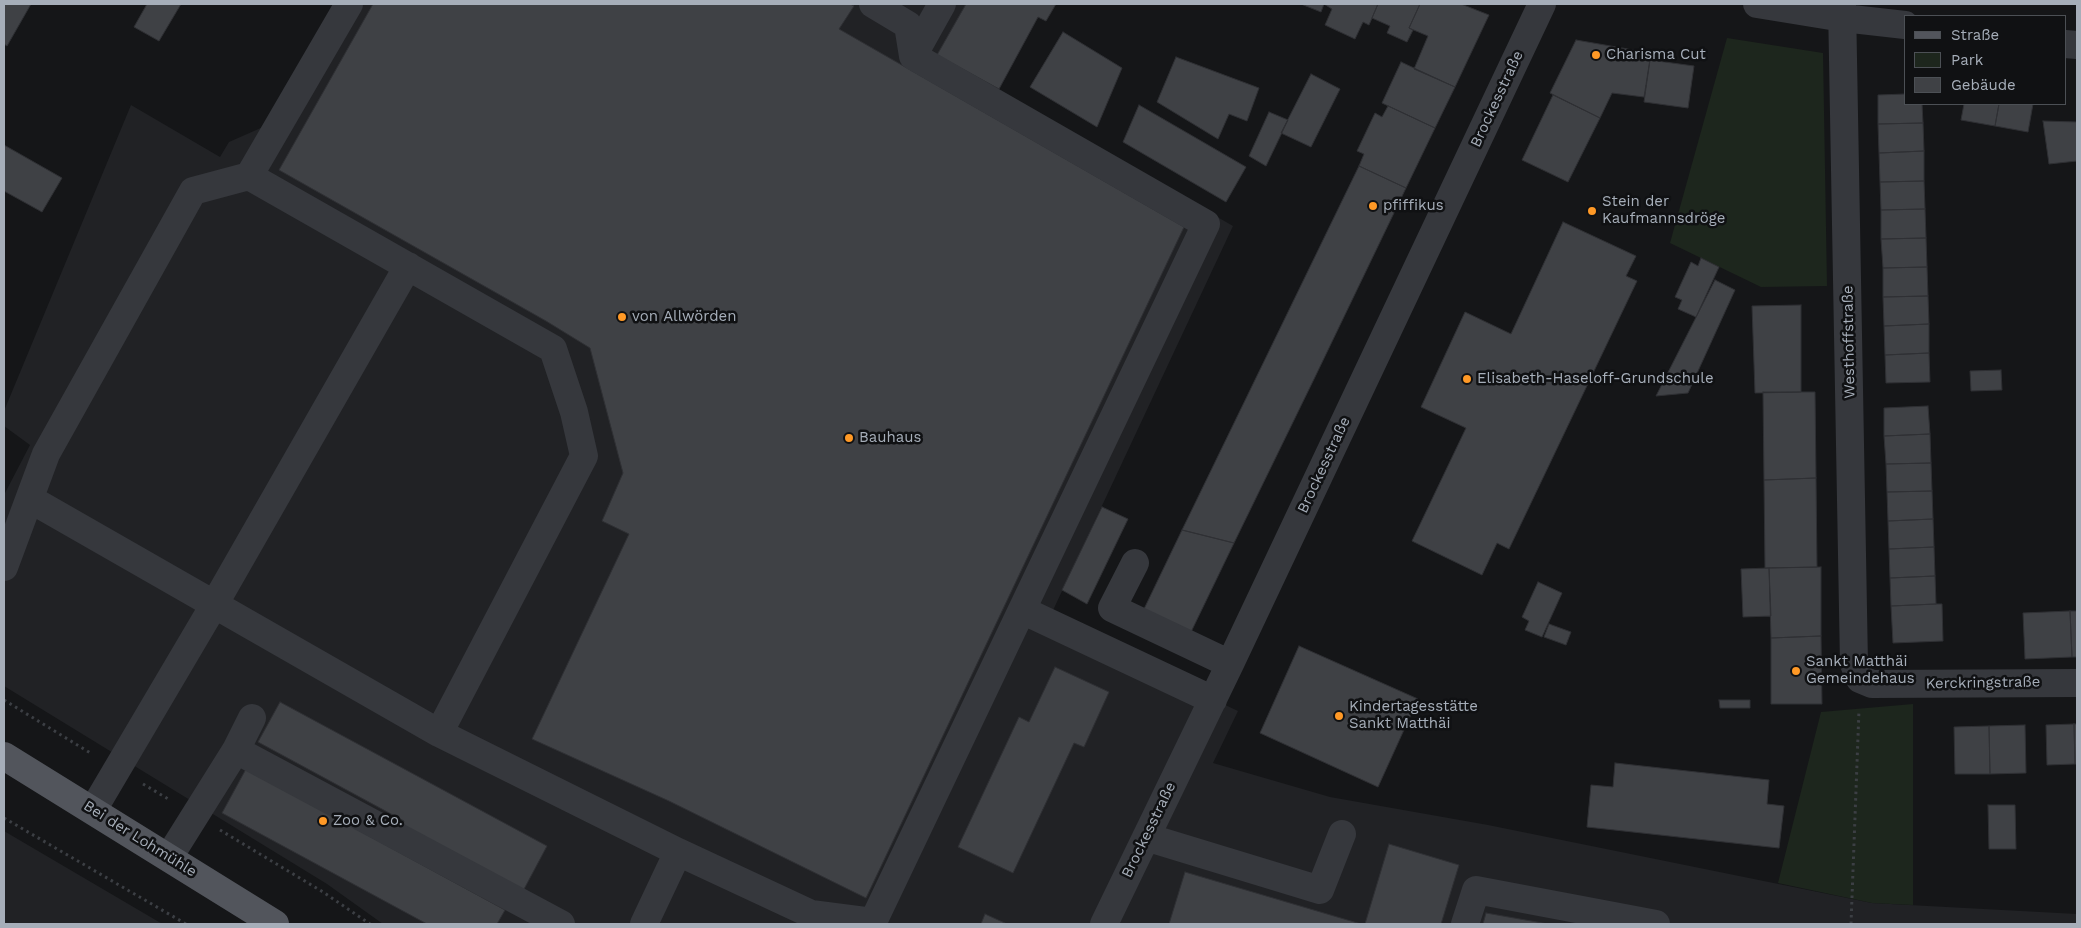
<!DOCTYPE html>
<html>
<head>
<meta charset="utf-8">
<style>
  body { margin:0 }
  #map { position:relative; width:2081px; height:928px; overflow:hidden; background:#151618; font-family:"Work Sans",sans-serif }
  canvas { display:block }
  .frame { position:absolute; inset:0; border:5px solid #a6aeb9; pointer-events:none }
  .legend { position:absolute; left:1904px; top:15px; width:162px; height:90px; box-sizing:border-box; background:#101113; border:1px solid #4c5055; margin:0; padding:6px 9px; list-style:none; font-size:15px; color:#a6aeb9 }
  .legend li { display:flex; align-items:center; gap:10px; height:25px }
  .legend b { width:25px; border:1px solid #4c5055 }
</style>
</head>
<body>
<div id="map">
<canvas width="2081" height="928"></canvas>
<div class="frame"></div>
<ul class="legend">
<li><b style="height:6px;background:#52555c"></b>Straße</li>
<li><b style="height:14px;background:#1d261d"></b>Park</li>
<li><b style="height:14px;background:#3f4145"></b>Gebäude</li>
</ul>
</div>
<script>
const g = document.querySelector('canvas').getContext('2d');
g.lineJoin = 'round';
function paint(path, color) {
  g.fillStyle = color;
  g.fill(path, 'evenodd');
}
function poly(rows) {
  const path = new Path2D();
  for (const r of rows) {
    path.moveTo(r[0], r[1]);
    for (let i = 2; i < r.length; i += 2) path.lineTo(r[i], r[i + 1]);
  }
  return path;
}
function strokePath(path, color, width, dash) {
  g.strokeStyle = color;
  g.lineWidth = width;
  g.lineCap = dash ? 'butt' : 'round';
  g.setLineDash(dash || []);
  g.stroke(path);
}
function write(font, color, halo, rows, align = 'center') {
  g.font = font + ' "Work Sans",sans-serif';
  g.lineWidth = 5;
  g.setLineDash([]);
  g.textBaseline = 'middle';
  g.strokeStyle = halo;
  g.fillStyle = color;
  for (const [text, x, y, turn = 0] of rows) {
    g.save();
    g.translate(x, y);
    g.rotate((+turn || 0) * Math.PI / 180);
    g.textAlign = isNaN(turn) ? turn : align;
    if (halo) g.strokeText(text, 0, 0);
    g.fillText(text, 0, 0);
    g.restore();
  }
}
paint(poly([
  [335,4,966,4,938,56,1233,226,1048,621,1238,711,1213,763,1330,797,1488,825,1872,903,2077,914,2077,924,383,924,327,884,4,686,4,495,30,445,4,426,4,411,131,105,220,157,229,142,263,127],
  [4,831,159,922,163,924,4,924]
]), '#212225');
paint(poly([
  [1727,38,1823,53,1827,286,1761,287,1670,243],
  [1913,704,1913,905,1872,903,1778,883,1821,712]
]), '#1d261d');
const building = poly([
  [4,4,31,4,7,46,4,44,4,4],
  [147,4,181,4,159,41,134,27,147,4],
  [373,4,850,4,854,6,839,29,1184,227,866,898,669,801,532,739,629,534,602,521,623,473,590,348,546,321,279,170,373,4],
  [966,4,1056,4,1046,21,1038,17,999,89,937,55,966,4],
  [1301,4,1324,4,1321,12,1301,4],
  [1324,4,1378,4,1369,25,1363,22,1355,39,1325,25,1332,9,1324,4],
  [1378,4,1420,4,1409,28,1413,30,1407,42,1387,33,1390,26,1372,18,1378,4],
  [1420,4,1461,4,1489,15,1455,87,1414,69,1428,36,1409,28,1420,4],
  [1063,32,1122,68,1097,127,1030,87,1063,32],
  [1576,40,1651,53,1644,97,1612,93,1600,118,1550,93,1576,40],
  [1176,57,1259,88,1247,121,1229,114,1218,139,1157,102,1176,57],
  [1650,60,1694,66,1688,108,1644,102,1650,60],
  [1401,62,1455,87,1435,128,1382,103,1401,62],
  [1311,74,1340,89,1311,147,1281,133,1311,74],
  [1905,94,1905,104,1922,104,1923,123,1878,124,1878,95,1905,94],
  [1553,95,1600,118,1568,182,1522,160,1553,95],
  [1964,104,1999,104,1995,126,1961,120,1964,104],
  [1999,104,2033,104,2028,132,1995,126,1999,104],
  [1139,105,1246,167,1226,202,1123,142,1139,105],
  [1388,106,1435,128,1406,188,1359,166,1364,154,1357,151,1375,113,1382,117,1388,106],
  [1269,112,1288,120,1266,166,1249,156,1269,112],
  [2043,121,2077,122,2077,161,2049,164,2043,121],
  [1923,123,1924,151,1879,153,1878,124,1923,123],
  [4,145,62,178,42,212,4,191,4,145],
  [1924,151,1924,181,1880,182,1879,153,1924,151],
  [1359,166,1406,188,1315,377,1234,543,1182,530,1359,166],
  [1924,181,1925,209,1881,210,1880,182,1924,181],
  [1925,209,1926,238,1881,239,1881,210,1925,209],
  [1563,222,1636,256,1626,276,1637,281,1509,549,1497,543,1482,575,1412,541,1466,428,1421,407,1465,312,1511,334,1563,222],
  [1926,238,1927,267,1883,268,1881,239,1926,238],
  [1701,258,1719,267,1696,317,1678,309,1682,300,1675,297,1691,262,1698,266,1701,258],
  [1927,267,1928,296,1883,297,1883,268,1927,267],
  [1715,280,1735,290,1688,393,1656,396,1715,280],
  [1928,296,1929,324,1884,326,1883,297,1928,296],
  [1801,305,1801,392,1755,393,1752,306,1801,305],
  [1929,324,1929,353,1885,355,1884,326,1929,324],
  [1929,353,1930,382,1886,383,1885,355,1929,353],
  [2001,370,2002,390,1971,391,1970,371,2001,370],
  [1763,392,1815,392,1816,478,1764,480,1763,392],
  [1928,406,1930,434,1884,436,1884,408,1928,406],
  [1930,434,1931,463,1886,464,1884,436,1930,434],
  [1931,463,1932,491,1887,492,1886,464,1931,463],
  [1816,478,1817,567,1765,568,1764,480,1816,478],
  [1932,491,1933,519,1888,521,1887,492,1932,491],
  [1102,507,1128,519,1087,604,1062,590,1102,507],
  [1933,519,1934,547,1889,549,1888,521,1933,519],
  [1182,530,1234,543,1191,632,1144,609,1182,530],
  [1934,547,1935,576,1890,578,1889,549,1934,547],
  [1821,567,1821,636,1771,638,1769,568,1821,567],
  [1769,568,1771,616,1743,617,1741,569,1769,568],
  [1935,576,1936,604,1891,606,1890,578,1935,576],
  [1538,582,1562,593,1542,637,1525,630,1529,621,1522,617,1538,582],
  [1936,604,1942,604,1943,641,1893,643,1891,606,1936,604],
  [2070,611,2077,611,2077,657,2072,657,2070,611],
  [2070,611,2072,657,2025,659,2023,613,2070,611],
  [1549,624,1571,632,1566,645,1544,637,1549,624],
  [1821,636,1822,704,1771,704,1771,638,1821,636],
  [1299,646,1418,699,1378,787,1260,733,1299,646],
  [1055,667,1109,692,1084,747,1074,743,1013,873,958,847,1019,717,1029,722,1055,667],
  [1719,700,1750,700,1750,708,1720,708,1719,700],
  [280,702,547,846,523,891,402,826,404,821,258,742,280,702],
  [2074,724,2077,724,2077,764,2075,764,2074,724],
  [2074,724,2075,764,2047,765,2046,725,2074,724],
  [2025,725,2026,773,1990,774,1989,726,2025,725],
  [1989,726,1990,774,1955,774,1954,727,1989,726],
  [1615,763,1769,780,1767,804,1784,806,1779,848,1587,827,1591,785,1613,787,1615,763],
  [246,769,505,910,497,924,427,924,222,813,246,769],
  [1988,805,2015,805,2016,849,1989,849,1988,805],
  [1389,844,1459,865,1441,924,1365,924,1389,844],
  [1185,872,1361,924,1169,924,1185,872],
  [1486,913,1548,924,1483,924,1486,913],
  [985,914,1007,924,981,924,985,914]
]);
paint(building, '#3f4145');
strokePath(building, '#2f3034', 1);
strokePath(poly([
  [4,700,92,754],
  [143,784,170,800],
  [4,818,186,924],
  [220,830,323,892,370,924],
  [1851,924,1859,710]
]), '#3c3f44', 3, [2.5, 4]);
strokePath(poly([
  [873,4,908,25,913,56],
  [1757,4,1843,18,1905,25],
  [1842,4,1854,664,1860,679,1872,684,2077,683],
  [2065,44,2077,45],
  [249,176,349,4],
  [30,499,439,733,678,852,644,924],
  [1135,563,1112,608,1230,664],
  [4,567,46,454,193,191,249,176,553,349,574,412,584,456,439,733],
  [1022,610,1213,700],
  [236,750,561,924],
  [93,810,214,605,408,266],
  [1146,837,1320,890,1342,834],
  [678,852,811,914,873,922,1206,224,913,56,942,4],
  [169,857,236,750,252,718],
  [1104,924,1230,664,1542,4],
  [1465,924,1476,890,1656,924]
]), '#36383d', 28);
strokePath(poly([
  [4,756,275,924]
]), '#52555c', 28);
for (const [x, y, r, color] of [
  [1596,55,5,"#ff9926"],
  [1373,206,5,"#ff9926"],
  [1592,211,5,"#ff9926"],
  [622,317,5,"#ff9926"],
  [1467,379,5,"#ff9926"],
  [849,438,5,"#ff9926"],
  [1796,671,5,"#ff9926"],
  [1339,716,5,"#ff9926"],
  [323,821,5,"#ff9926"]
]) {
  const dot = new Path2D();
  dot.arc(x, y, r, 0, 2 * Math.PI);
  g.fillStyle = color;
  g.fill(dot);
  strokePath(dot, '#101113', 2);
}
write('15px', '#a6aeb9', '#101113', [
  ["Charisma Cut",1606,55],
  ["Stein der",1602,202],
  ["Kaufmannsdröge",1602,219],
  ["pfiffikus",1383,206],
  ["von Allwörden",632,317],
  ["Elisabeth-Haseloff-Grundschule",1477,379],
  ["Bauhaus",859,438],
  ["Sankt Matthäi",1806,662],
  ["Gemeindehaus",1806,679],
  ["Kindertagesstätte",1349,707],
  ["Sankt Matthäi",1349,724],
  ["Zoo & Co.",333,821]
], 'left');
write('15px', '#a6aeb9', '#101113', [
  ["Brockesstraße",1497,99,-65],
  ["Westhoffstraße",1849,342,-91],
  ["Brockesstraße",1324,465,-65],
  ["Kerckringstraße",1983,683,-1],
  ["Brockesstraße",1149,830,-64],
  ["Bei der Lohmühle",140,839,32]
]);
</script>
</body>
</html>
